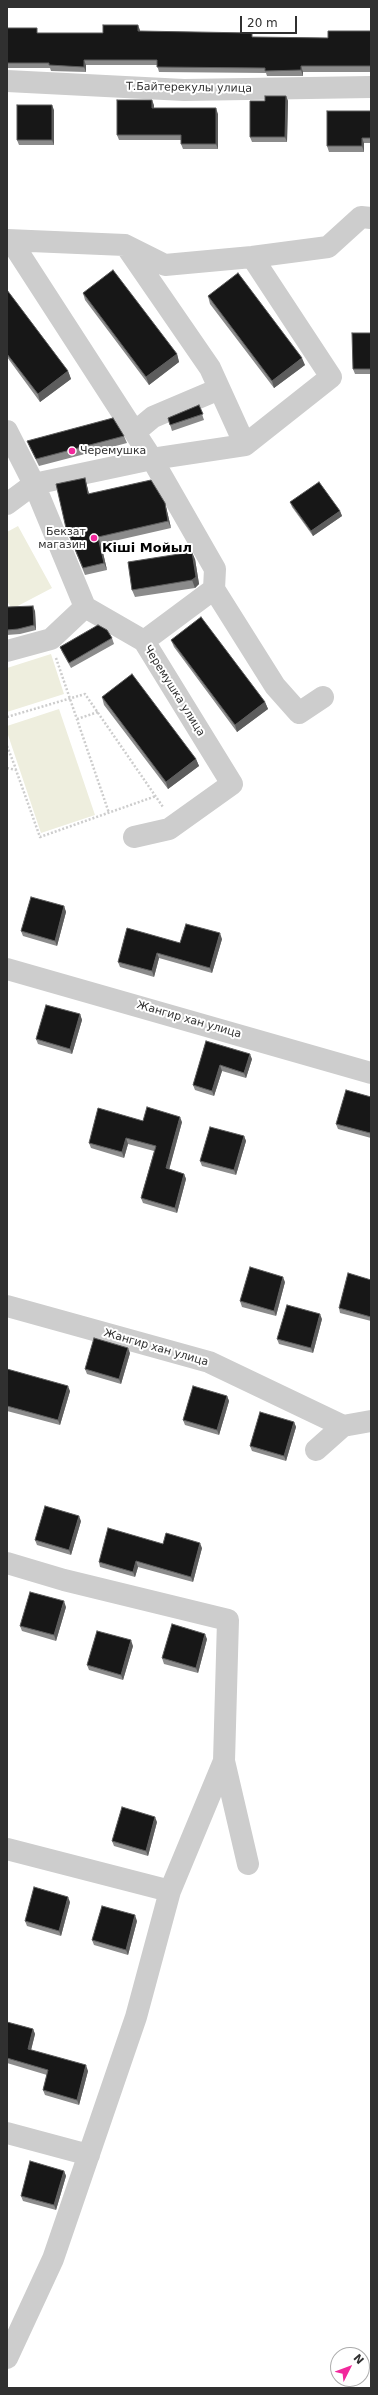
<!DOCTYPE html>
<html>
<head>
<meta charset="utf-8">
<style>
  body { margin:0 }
  #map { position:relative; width:378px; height:2395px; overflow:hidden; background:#fff; font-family:"DejaVu Sans",sans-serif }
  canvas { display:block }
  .frame { position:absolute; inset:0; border:8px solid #303030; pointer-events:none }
  .north { position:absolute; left:330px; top:2347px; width:40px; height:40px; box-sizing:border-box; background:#fff; border:1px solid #acacac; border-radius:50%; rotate:48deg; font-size:11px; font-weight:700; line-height:16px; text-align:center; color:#303030 }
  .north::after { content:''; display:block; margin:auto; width:14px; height:18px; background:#f2289c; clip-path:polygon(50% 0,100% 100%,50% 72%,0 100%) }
  .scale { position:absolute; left:240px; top:16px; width:57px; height:18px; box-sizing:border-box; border:2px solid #303030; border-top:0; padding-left:5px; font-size:12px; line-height:14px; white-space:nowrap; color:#303030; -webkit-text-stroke:3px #fff; paint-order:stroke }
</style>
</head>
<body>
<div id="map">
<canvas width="378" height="2395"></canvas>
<div class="frame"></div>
<div class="north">N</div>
<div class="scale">20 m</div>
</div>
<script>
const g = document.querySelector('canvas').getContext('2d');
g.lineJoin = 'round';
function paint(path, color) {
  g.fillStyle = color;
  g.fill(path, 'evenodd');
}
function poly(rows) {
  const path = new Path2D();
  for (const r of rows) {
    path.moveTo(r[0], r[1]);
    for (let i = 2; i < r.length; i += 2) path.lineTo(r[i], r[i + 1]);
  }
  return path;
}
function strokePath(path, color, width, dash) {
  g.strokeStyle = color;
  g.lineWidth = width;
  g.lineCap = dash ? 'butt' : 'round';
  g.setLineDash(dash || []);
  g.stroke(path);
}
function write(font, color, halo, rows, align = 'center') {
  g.font = font + ' "DejaVu Sans",sans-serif';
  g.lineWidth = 4;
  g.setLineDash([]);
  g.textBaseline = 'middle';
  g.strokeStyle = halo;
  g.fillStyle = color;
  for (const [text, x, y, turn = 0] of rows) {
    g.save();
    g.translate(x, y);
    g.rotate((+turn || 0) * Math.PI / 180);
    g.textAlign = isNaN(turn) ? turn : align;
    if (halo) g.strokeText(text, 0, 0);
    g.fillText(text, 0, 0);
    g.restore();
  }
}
paint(poly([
  [18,526,52,588,12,609,7,601,7,532],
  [51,654,64,694,7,712,7,668],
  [59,709,95,815,41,833,7,732,7,726]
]), '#eeeede');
strokePath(poly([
  [56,658,109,813],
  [7,717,85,694,163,807],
  [77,719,98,712],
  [7,746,16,769],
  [7,768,16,770,40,837,156,796]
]), '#cdcdcd', 2.5, [2, 2]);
strokePath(poly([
  [7,81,184,90,371,87],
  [7,240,125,245,165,265,252,257,328,247,361,217,371,218],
  [11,241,152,459,215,569,214,589,275,686,299,713,323,697],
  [126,246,210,368,245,445],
  [7,431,34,484,85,607,144,641,232,784,169,829,134,837],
  [135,432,153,417,219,389],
  [7,504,34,484,152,459,245,445,331,377,252,257],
  [144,641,214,589],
  [7,651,51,639,85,607],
  [7,969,371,1073],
  [7,1306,209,1362,343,1426],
  [316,1450,343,1426,371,1421],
  [7,1563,64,1580,228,1620,224,1761,170,1891,136,2017,53,2259,7,2358],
  [224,1761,248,1864],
  [7,1849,170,1891],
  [7,2133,89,2155]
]), '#cdcdcd', 22);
paint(poly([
  [7,28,39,33,103,33,140,30,140,31,253,37,328,38,371,31,371,72,303,72,303,76,267,76,266,73,159,72,157,65,86,65,86,72,51,71,50,68,7,68],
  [286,96,288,101,287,142,252,142,250,137,265,101],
  [154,105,154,108,218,114,218,149,183,149,181,144,181,140,119,140,117,135],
  [54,110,54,145,19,145,17,140],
  [371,111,371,143,364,143,364,152,329,152,327,146],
  [7,290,68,371,71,379,40,402,7,357],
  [83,293,177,354,179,362,149,385,85,300],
  [208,296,305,365,274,388,210,304],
  [371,333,371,374,355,374,353,369],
  [199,405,204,420,172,431,168,418],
  [124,436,127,443,39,466,30,448,27,441],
  [85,478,89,494,165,503,167,511,171,528,101,544,107,570,85,575,66,528],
  [290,502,340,511,342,516,313,536,292,507],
  [195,559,199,584,195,588,135,597,132,590],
  [7,607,35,611,36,630,20,634,7,635],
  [112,638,114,644,71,668,62,652,60,647],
  [171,640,265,702,268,709,237,732,174,647],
  [102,697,196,759,199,766,168,789,104,705],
  [64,906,66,912,57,946,23,936,21,931],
  [222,939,212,973,159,958,154,977,120,967,118,962,180,943],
  [80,1014,82,1020,72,1054,38,1044,36,1039],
  [206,1041,252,1059,246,1078,222,1071,214,1096,195,1090,193,1085],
  [371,1097,371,1138,338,1129,336,1124],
  [143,1121,182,1122,169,1169,184,1174,186,1179,177,1213,143,1203,141,1198,154,1151,128,1144,124,1158,91,1148,89,1143],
  [244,1136,246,1141,236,1175,202,1166,200,1161],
  [371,1280,371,1321,340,1313,339,1308],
  [285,1282,276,1316,242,1307,240,1301],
  [322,1319,313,1353,279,1344,277,1339],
  [130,1353,121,1384,87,1374,85,1369],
  [7,1369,70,1391,60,1425,7,1411],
  [227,1396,229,1401,219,1435,185,1425,183,1420],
  [294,1422,296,1427,286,1461,252,1451,250,1446],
  [81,1521,71,1555,37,1545,35,1540],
  [163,1544,202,1548,193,1582,138,1567,135,1577,100,1567,99,1562],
  [66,1607,56,1641,22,1631,20,1626],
  [207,1639,198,1673,164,1664,162,1658],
  [133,1646,123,1680,89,1670,87,1665],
  [157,1822,148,1856,114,1846,112,1841],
  [70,1902,61,1936,27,1926,25,1921],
  [137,1921,128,1955,94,1945,92,1940],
  [7,2022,33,2029,35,2034,31,2050,88,2071,79,2105,45,2095,43,2090,47,2075,7,2063],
  [64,2171,66,2176,56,2210,23,2201,21,2196]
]), '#8b8b8b');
paint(poly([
  [138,25,140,30,140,37,138,31],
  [84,60,86,65,86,72,84,67],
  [301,66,303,72,303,76,301,70],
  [286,96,288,101,287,142,285,137],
  [152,100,154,105,154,114,152,108],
  [52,105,54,110,54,145,52,140],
  [216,108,218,114,218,149,216,144],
  [362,138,364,143,364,152,362,146],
  [177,354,179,362,149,385,146,377],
  [302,358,305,365,274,388,272,381],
  [68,371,71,379,40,402,38,394],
  [85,478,91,502,88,494],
  [165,503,167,511,171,528,168,521],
  [340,511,342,516,313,536,311,531],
  [98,537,101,544,107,570,104,563],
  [192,552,195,559,199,584,195,588,192,580],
  [33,606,35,611,36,630,34,625],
  [265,702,268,709,237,732,235,725],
  [196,759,199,766,168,789,166,782],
  [64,906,66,912,57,946,55,941],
  [220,933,222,939,212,973,210,968],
  [157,953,159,958,154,977,152,971],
  [80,1014,82,1020,72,1054,70,1049],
  [250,1054,252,1059,246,1078,244,1073],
  [220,1065,222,1071,214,1096,212,1091],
  [180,1117,182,1122,168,1174,166,1168],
  [244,1136,246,1141,236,1175,234,1170],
  [126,1138,128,1144,124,1158,122,1152],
  [184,1174,186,1179,177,1213,175,1208],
  [283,1277,285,1282,276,1316,274,1311],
  [320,1314,322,1319,313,1353,311,1348],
  [128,1348,130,1353,121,1384,119,1379],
  [68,1386,70,1391,60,1425,58,1420],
  [227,1396,229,1401,219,1435,217,1430],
  [294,1422,296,1427,286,1461,284,1456],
  [79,1516,81,1521,71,1555,69,1550],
  [200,1543,202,1548,193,1582,191,1577],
  [136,1561,138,1567,135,1577,133,1572],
  [64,1601,66,1607,56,1641,54,1635],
  [205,1634,207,1639,198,1673,196,1668],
  [131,1640,133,1646,123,1680,121,1675],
  [155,1817,157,1822,148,1856,146,1851],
  [68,1897,70,1902,61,1936,59,1931],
  [135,1915,137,1921,128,1955,126,1950],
  [33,2029,35,2034,30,2054,28,2049],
  [86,2065,88,2071,79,2105,77,2100],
  [64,2171,66,2176,56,2210,54,2205]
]), '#5d5d5d');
const building = poly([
  [103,25,138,25,138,31,252,33,252,37,328,38,328,31,371,31,371,66,301,66,301,70,265,71,265,68,157,67,157,60,84,60,84,67,49,65,49,63,7,63,7,28,37,28,37,33,103,33,103,25],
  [265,96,286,96,285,137,250,137,250,101,265,101,265,96],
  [117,100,152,100,152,108,216,108,216,144,181,144,181,135,117,135,117,100],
  [17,105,52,105,52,140,17,140,17,105],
  [327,111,371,111,371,138,362,138,362,146,327,146,327,111],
  [113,270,177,354,146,377,83,293,113,270],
  [238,273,302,358,272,381,208,296,238,273],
  [7,290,68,371,38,394,7,354,7,290],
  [352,333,371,333,371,369,353,369,352,333],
  [199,405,203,414,170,425,168,418,199,405],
  [113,418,124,436,36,459,27,441,113,418],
  [85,478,88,494,151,480,165,503,168,521,98,537,104,563,83,568,66,528,56,484,85,478],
  [319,482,340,511,311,531,290,502,319,482],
  [192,552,196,577,192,580,132,590,128,562,192,552],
  [33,606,34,625,18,629,7,630,7,607,33,606],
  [201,617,265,702,235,725,171,640,201,617],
  [98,625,107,630,112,638,69,663,60,647,98,625],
  [132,674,196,759,166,782,102,697,132,674],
  [31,897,64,906,55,941,21,931,31,897],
  [186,924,220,933,210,968,157,953,152,971,118,962,127,928,180,943,186,924],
  [46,1005,80,1014,70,1049,36,1039,46,1005],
  [206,1041,250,1054,244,1073,220,1065,212,1091,193,1085,206,1041],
  [346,1090,371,1097,371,1130,370,1133,336,1124,346,1090],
  [147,1107,180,1117,166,1168,184,1174,175,1208,141,1198,156,1146,126,1138,122,1152,89,1143,98,1108,143,1121,147,1107],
  [210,1127,244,1136,234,1170,200,1161,210,1127],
  [250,1267,283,1277,274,1311,240,1301,250,1267],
  [348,1273,371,1280,371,1317,339,1308,348,1273],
  [287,1305,320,1314,311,1348,277,1339,287,1305],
  [94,1338,128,1348,119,1379,85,1369,94,1338],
  [7,1369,68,1386,58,1420,7,1406,7,1369],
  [193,1386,227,1396,217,1430,183,1420,193,1386],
  [260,1412,294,1422,284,1456,250,1446,260,1412],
  [45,1506,79,1516,69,1550,35,1540,45,1506],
  [108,1528,163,1544,166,1533,200,1543,191,1577,136,1561,133,1572,99,1562,108,1528],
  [30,1592,64,1601,54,1635,20,1626,30,1592],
  [172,1624,205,1634,196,1668,162,1658,172,1624],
  [97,1631,131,1640,121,1675,87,1665,97,1631],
  [122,1807,155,1817,146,1851,112,1841,122,1807],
  [34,1887,68,1897,59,1931,25,1921,34,1887],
  [102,1906,135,1915,126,1950,92,1940,102,1906],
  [7,2022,33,2029,28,2049,86,2065,77,2100,43,2090,48,2070,7,2058,7,2022],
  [30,2161,64,2171,54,2205,21,2196,30,2161]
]);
paint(building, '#171717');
strokePath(building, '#5d5d5d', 1);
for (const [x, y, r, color] of [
  [72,451,4,"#f2289c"],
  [94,538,4,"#f2289c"]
]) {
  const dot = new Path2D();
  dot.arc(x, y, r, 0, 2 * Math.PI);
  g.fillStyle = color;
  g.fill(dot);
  strokePath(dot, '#fff', 1.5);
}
write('11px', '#303030', '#fff', [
  ["Т.Байтерекулы улица",189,88,1],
  ["Черемушка улица",174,691,58],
  ["Жангир хан улица",189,1020,16],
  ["Жангир хан улица",156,1348,16]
]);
write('11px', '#303030', '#fff', [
  ["Черемушка",80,451],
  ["Бекзат",86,532,"right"],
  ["магазин",86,545,"right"]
], 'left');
write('bold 13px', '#000', '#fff', [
  ["Кіші Мойыл",147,549]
]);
</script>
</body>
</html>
